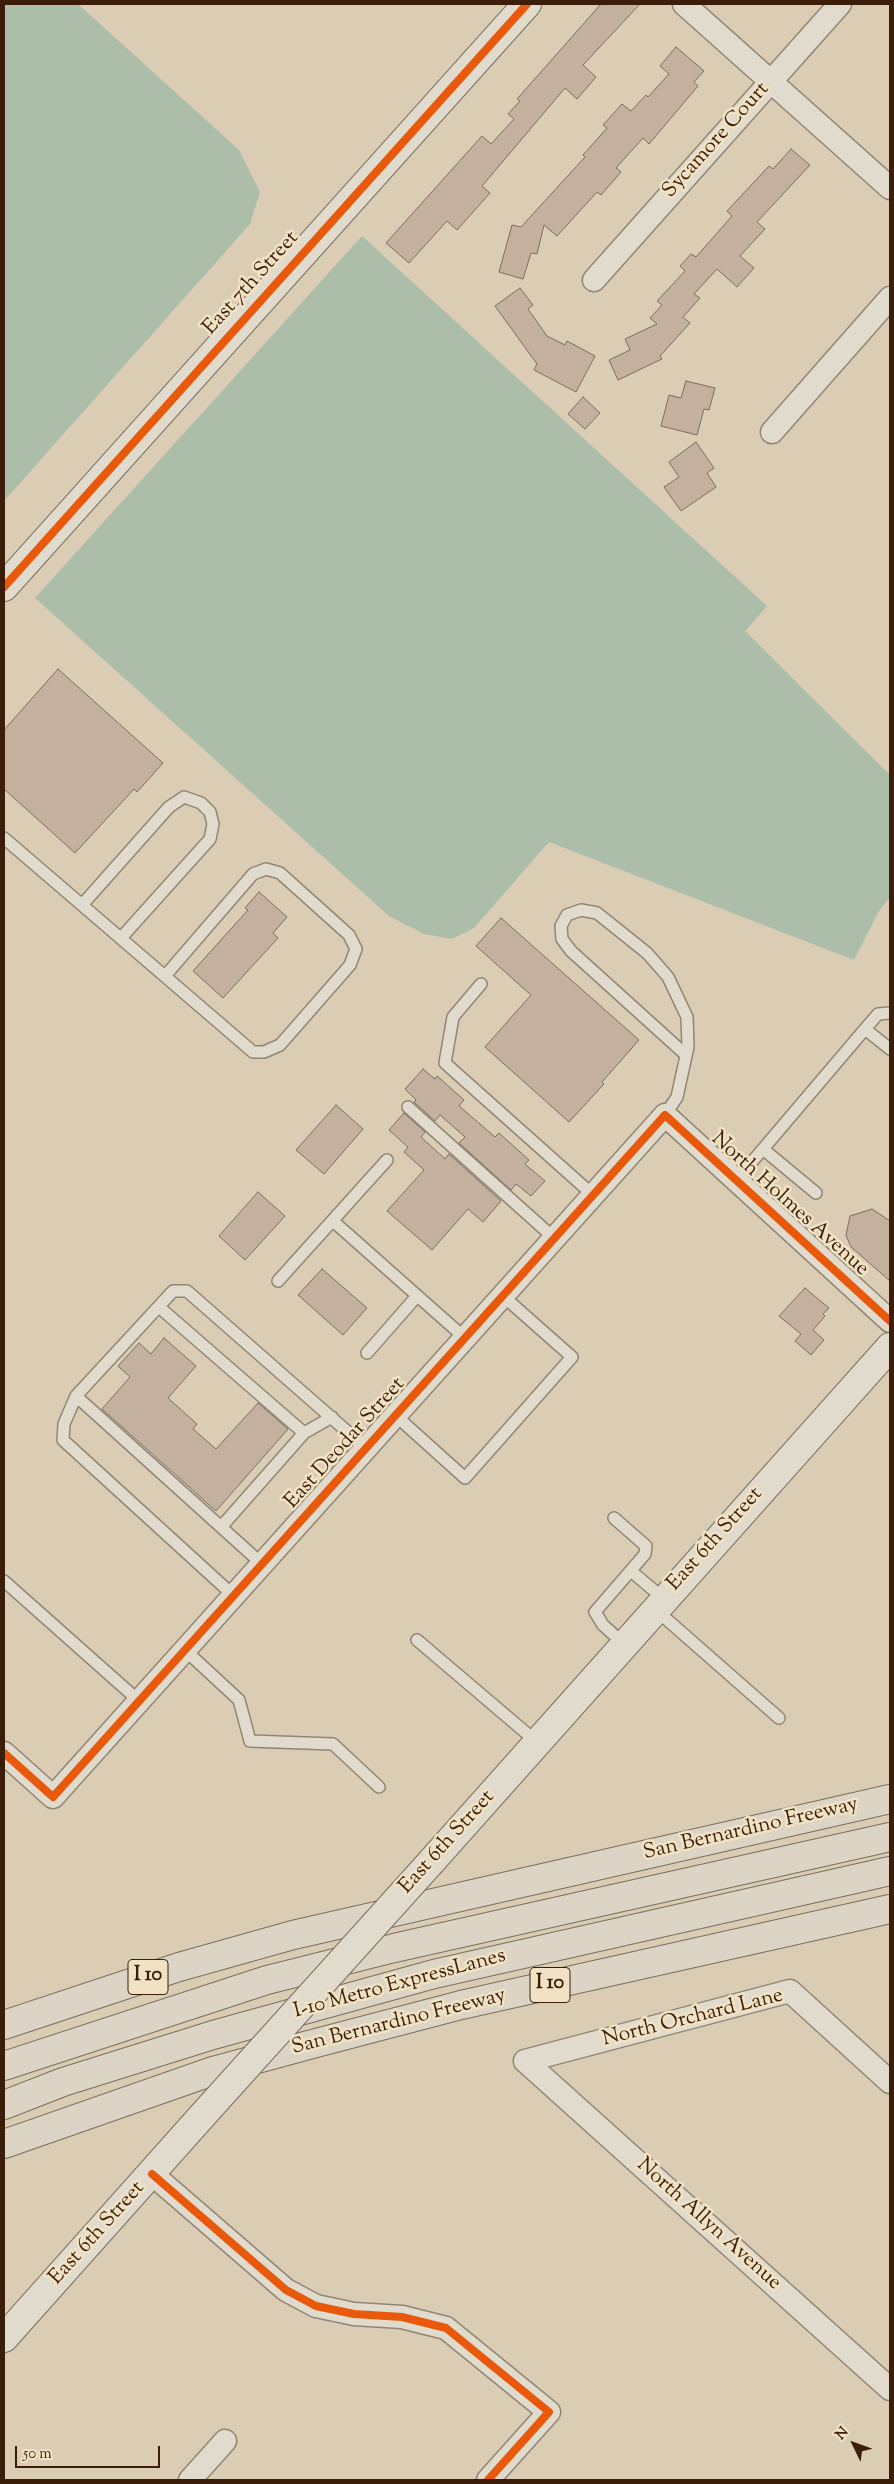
<!DOCTYPE html>
<html>
<head>
<meta charset="utf-8">
<style>
  body { margin:0 }
  #map { position:relative; width:894px; height:2484px; overflow:hidden; background:#dacdb4; font-family:"Sorts Mill Goudy",serif }
  canvas { display:block }
  .frame { position:absolute; inset:0; border:5px solid #3b1d0a; pointer-events:none }
  .north { position:absolute; left:829px; top:2419px; width:50px; height:50px; -webkit-text-stroke:4px #f1e2c4; paint-order:stroke; rotate:312deg; font-size:14px; font-weight:700; line-height:20px; text-align:center; color:#3b1d0a }
  .north::after { content:''; display:block; margin:auto; width:18px; height:22px; background:#3b1d0a; clip-path:polygon(50% 0,100% 100%,50% 72%,0 100%) }
  .scale { position:absolute; left:15px; top:2446px; width:145px; height:22px; box-sizing:border-box; border:2px solid #3b1d0a; border-top:0; padding-left:6px; font-size:15px; line-height:18px; white-space:nowrap; color:#3b1d0a; -webkit-text-stroke:4px #f1e2c4; paint-order:stroke }
</style>
</head>
<body>
<div id="map">
<canvas width="894" height="2484"></canvas>
<div class="frame"></div>
<div class="north">N</div>
<div class="scale">50 m</div>
</div>
<script>
const g = document.querySelector('canvas').getContext('2d');
g.lineJoin = 'round';
function paint(path, color) {
  g.fillStyle = color;
  g.fill(path, 'evenodd');
}
function poly(rows) {
  const path = new Path2D();
  for (const r of rows) {
    path.moveTo(r[0], r[1]);
    for (let i = 2; i < r.length; i += 2) path.lineTo(r[i], r[i + 1]);
  }
  return path;
}
function strokePath(path, color, width, dash) {
  g.strokeStyle = color;
  g.lineWidth = width;
  g.lineCap = dash ? 'butt' : 'round';
  g.setLineDash(dash || []);
  g.stroke(path);
}
function write(font, color, halo, rows, align = 'center') {
  g.font = font + ' "Sorts Mill Goudy",serif';
  g.lineWidth = 5;
  g.setLineDash([]);
  g.textBaseline = 'middle';
  g.strokeStyle = halo;
  g.fillStyle = color;
  for (const [text, x, y, turn = 0] of rows) {
    g.save();
    g.translate(x, y);
    g.rotate((+turn || 0) * Math.PI / 180);
    g.textAlign = isNaN(turn) ? turn : align;
    if (halo) g.strokeText(text, 0, 0);
    g.fillText(text, 0, 0);
    g.restore();
  }
}
paint(poly([
  [4,4,78,4,239,150,260,192,250,224,4,501],
  [362,236,767,606,745,631,890,775,890,897,879,911,854,960,549,842,474,928,452,939,424,934,389,916,35,598]
]), '#acbeaa');
const building = poly([
  [601,4,640,4,583,65,596,77,577,99,565,88,482,186,490,193,457,230,447,221,409,263,386,243,482,136,491,144,514,119,508,114,520,101,517,99,601,4],
  [676,47,704,71,694,82,698,86,649,144,643,138,616,168,621,172,601,195,597,192,557,236,544,225,537,254,531,253,523,279,499,272,512,225,521,227,585,157,583,155,607,128,603,125,622,104,631,111,646,95,648,97,669,74,660,66,676,47],
  [791,149,810,165,757,222,765,229,740,256,754,268,737,287,717,269,694,294,700,298,683,317,690,323,660,356,662,359,618,380,609,360,630,350,625,339,657,324,650,318,662,305,657,301,685,271,680,266,691,254,696,257,732,216,727,211,769,166,773,169,791,149],
  [520,288,533,305,528,309,547,336,565,345,567,341,595,356,576,392,534,370,537,364,495,306,520,288],
  [686,381,715,388,709,410,704,409,697,435,661,426,669,395,681,398,686,381],
  [583,397,600,413,585,429,568,414,583,397],
  [696,442,714,468,707,473,716,487,681,511,664,487,679,477,669,462,696,442],
  [58,669,163,763,137,792,134,789,75,853,4,789,4,730,58,669],
  [259,892,287,917,273,933,278,938,223,998,193,971,248,910,245,908,259,892],
  [501,918,639,1040,602,1082,604,1084,569,1122,485,1047,531,995,476,946,501,918],
  [423,1069,435,1079,437,1076,464,1100,459,1106,495,1137,499,1133,529,1160,525,1164,545,1181,531,1196,516,1184,511,1190,459,1143,465,1137,440,1115,435,1121,414,1102,416,1100,405,1089,423,1069],
  [336,1105,363,1129,324,1174,296,1150,336,1105],
  [404,1113,425,1132,421,1137,445,1159,449,1154,501,1201,483,1222,468,1209,432,1250,387,1211,424,1170,404,1152,408,1147,389,1130,404,1113],
  [258,1192,285,1216,245,1260,219,1236,258,1192],
  [872,1209,890,1221,890,1281,851,1247,846,1235,850,1216,872,1209],
  [322,1269,367,1308,343,1335,298,1295,322,1269],
  [805,1288,829,1308,823,1314,825,1316,813,1330,824,1340,811,1355,795,1341,801,1334,779,1316,805,1288],
  [164,1338,196,1366,168,1398,197,1424,193,1429,216,1449,258,1403,288,1429,216,1511,102,1409,130,1377,118,1366,139,1343,151,1354,164,1338]
]);
paint(building, '#c3b09e');
strokePath(building, '#7a6e5f', 1);
const lane = poly([
  [4,838,253,1052,264,1052,280,1045,350,965,356,949,349,935,280,873,266,869,253,874,165,976],
  [82,905,169,807,184,797,201,803,210,812,213,824,210,839,121,938],
  [481,984,453,1017,445,1063,593,1195],
  [890,1013,878,1014,865,1029,890,1049],
  [408,1107,554,1238],
  [665,1115,677,1097,688,1047,687,1017,668,977,647,953,597,913,581,910,567,915,561,926,562,939,571,951,686,1055],
  [736,1180,763,1149],
  [816,1193,763,1149,865,1029],
  [333,1221,465,1338],
  [278,1281,387,1160],
  [159,1307,304,1433],
  [367,1353,417,1296],
  [76,1396,262,1564],
  [395,1415,465,1478,572,1357,503,1296],
  [614,1518,646,1546,645,1554,595,1612,603,1625,624,1644],
  [222,1526,304,1433,332,1417],
  [631,1571,664,1599],
  [4,1581,139,1701],
  [234,1596,63,1440,64,1424,76,1396,173,1291,187,1291,366,1448],
  [656,1610,779,1718],
  [417,1640,538,1743],
  [185,1650,239,1700,250,1741,333,1744,379,1787]
]);
const street = poly([
  [684,4,890,188],
  [594,280,840,4],
  [772,432,890,298],
  [4,1753,53,1797,665,1115,890,1321],
  [525,2061,890,2389],
  [525,2061,790,1991,890,2082],
  [152,2174,286,2290,316,2306,354,2314,402,2317,446,2328,549,2412,488,2480],
  [190,2480,225,2441]
]);
const secondary = poly([
  [4,587,527,4],
  [431,1862,890,1347],
  [4,2338,202,2116]
]);
const highway = poly([
  [4,2025,179,1967,293,1935,890,1799],
  [4,2066,267,1980,394,1948,890,1837],
  [4,2105,63,2082,213,2035,434,1974,890,1871],
  [4,2144,213,2071,316,2043,461,2005,890,1909]
]);
strokePath(lane, '#918675', 14);
strokePath(street, '#918675', 25);
strokePath(secondary, '#7a6e5f', 30);
strokePath(highway, '#7a6e5f', 30);
strokePath(lane, '#e1dbce', 11);
strokePath(street, '#e1dbce', 22);
strokePath(secondary, '#e1dbce', 28);
strokePath(highway, '#dcd5c6', 28);
const secondaryBridge = poly([
  [202,2116,431,1862]
]);
strokePath(secondaryBridge, '#7a6e5f', 30, []);
strokePath(secondaryBridge, '#e1dbce', 28);
strokePath(poly([
  [4,587,527,4],
  [4,1753,53,1797,665,1115,890,1321],
  [152,2174,286,2290,316,2306,354,2314,402,2317,446,2328,549,2412,488,2480]
]), '#e8590c', 8);
for (const [x, y, w] of [
  [148,1977,40],
  [550,1985,40]
]) {
  const box = new Path2D();
  box.roundRect(x - w / 2, y - 17.5, w, 35, 4);
  g.fillStyle = '#f1e2c4';
  g.fill(box);
  strokePath(box, '#3b1d0a', 1);
}
write('bold 20px', '#3b1d0a', null, [
  ["I 10",148,1977],
  ["I 10",550,1985]
]);
write('21px', '#3b1d0a', '#f1e2c4', [
  ["Sycamore Court",717,141,-48],
  ["East 7th Street",252,284,-48],
  ["North Holmes Avenue",789,1205,42],
  ["East Deodar Street",346,1444,-48],
  ["East 6th Street",716,1540,-48],
  ["San Bernardino Freeway",751,1830,-13],
  ["East 6th Street",448,1843,-48],
  ["I-10 Metro ExpressLanes",400,1985,-15],
  ["North Orchard Lane",693,2019,-14],
  ["San Bernardino Freeway",399,2023,-14],
  ["North Allyn Avenue",708,2225,42],
  ["East 6th Street",98,2234,-48]
]);
</script>
</body>
</html>
